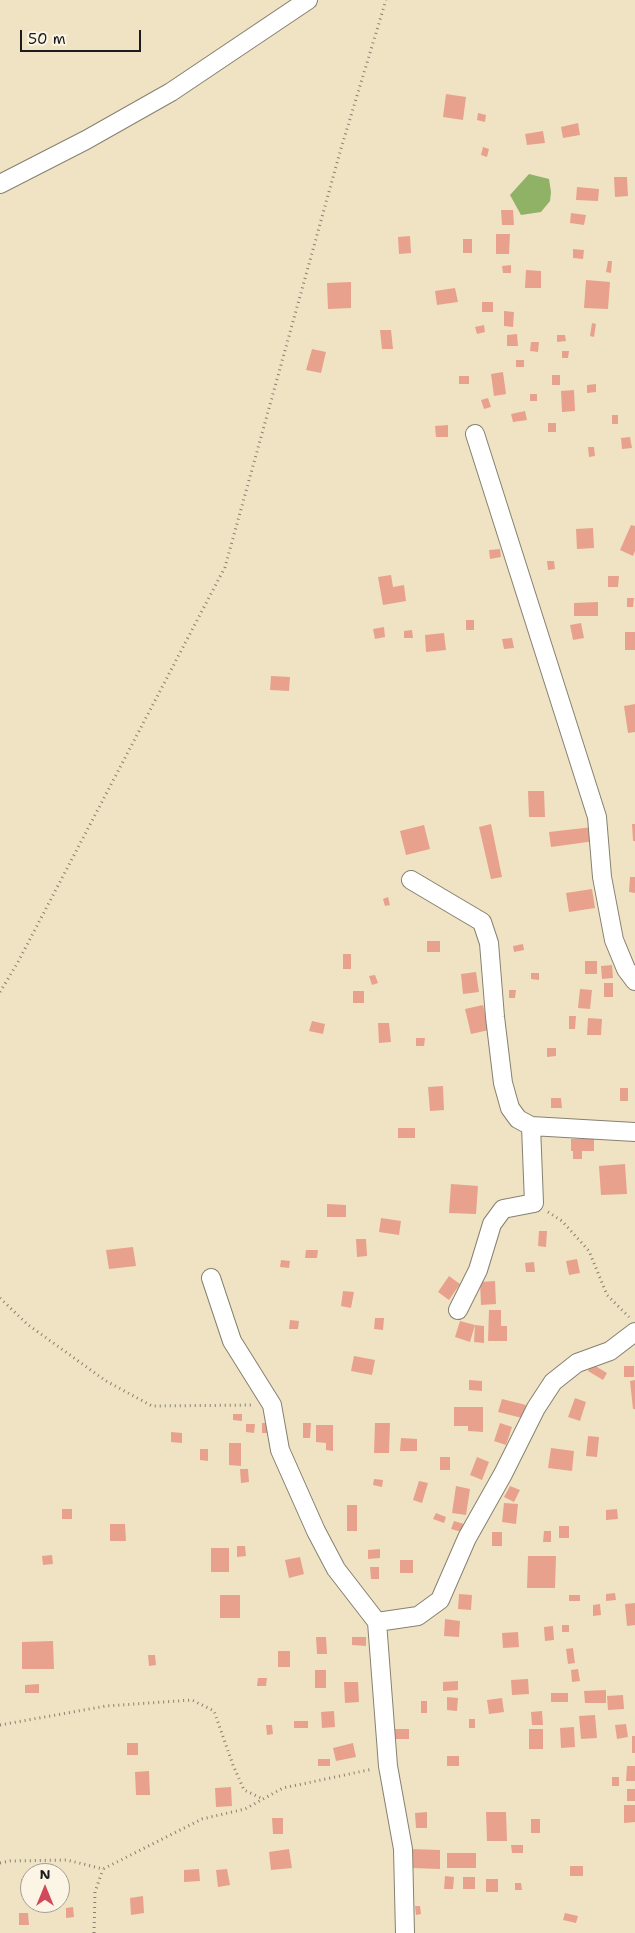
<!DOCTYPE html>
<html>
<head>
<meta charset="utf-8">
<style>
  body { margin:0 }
  #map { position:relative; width:635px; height:1933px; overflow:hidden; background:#f0e3c3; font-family:"Shantell Sans",sans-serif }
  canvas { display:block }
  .north { position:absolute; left:20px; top:1863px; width:50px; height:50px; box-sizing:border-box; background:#fcf5e5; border:1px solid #a29e95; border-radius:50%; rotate:0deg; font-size:14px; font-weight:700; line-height:20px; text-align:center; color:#1c1c1c }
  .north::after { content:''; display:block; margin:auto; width:18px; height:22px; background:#d1495b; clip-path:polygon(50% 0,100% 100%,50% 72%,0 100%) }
  .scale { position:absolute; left:20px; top:30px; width:121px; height:22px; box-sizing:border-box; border:2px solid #1c1c1c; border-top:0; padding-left:6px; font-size:15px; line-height:18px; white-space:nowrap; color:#1c1c1c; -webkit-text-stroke:4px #fcf5e5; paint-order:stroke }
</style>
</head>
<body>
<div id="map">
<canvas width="635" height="1933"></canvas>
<div class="north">N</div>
<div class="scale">50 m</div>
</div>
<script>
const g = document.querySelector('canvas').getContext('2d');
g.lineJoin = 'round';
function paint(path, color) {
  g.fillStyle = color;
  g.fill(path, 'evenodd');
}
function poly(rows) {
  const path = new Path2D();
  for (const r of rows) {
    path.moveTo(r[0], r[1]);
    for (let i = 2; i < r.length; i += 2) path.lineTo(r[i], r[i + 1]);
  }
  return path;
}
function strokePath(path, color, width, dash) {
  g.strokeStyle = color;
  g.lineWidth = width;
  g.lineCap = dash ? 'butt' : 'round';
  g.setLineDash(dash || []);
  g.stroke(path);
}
paint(poly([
  [529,174,549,179,551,192,550,201,541,212,521,215,510,195]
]), '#90b266');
paint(poly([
  [446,94,466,97,463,120,443,117],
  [478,113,486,115,485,122,477,120],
  [578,123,580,135,563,138,561,127],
  [543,131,545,143,527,145,525,134],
  [483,147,489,149,487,157,481,155],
  [614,177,627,177,628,196,615,197],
  [577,187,599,189,598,201,576,200],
  [501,210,513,210,514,225,502,225],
  [571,213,586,215,584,225,570,223],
  [496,234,510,234,509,254,496,254],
  [410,236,411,253,399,254,398,237],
  [463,239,472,239,472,253,463,253],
  [573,249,584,250,583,259,573,258],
  [608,261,612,261,611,273,606,272],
  [511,265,511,273,503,273,502,266],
  [526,270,541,271,541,288,525,288],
  [586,280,610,282,608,309,584,308],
  [351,282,351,308,328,309,327,283],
  [455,288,458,302,437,305,435,291],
  [482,302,493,302,493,312,482,312],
  [504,311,514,312,513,327,504,326],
  [592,323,596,324,594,337,590,336],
  [484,325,485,332,477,334,475,327],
  [380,330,391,330,393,349,382,349],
  [517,334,518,346,507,346,507,335],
  [557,335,565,335,566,341,557,342],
  [531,342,539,342,538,352,530,351],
  [312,349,326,352,321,373,306,370],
  [562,351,569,351,568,358,562,358],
  [516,360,524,360,524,367,516,367],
  [503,372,506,394,494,396,491,374],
  [552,375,560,375,560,385,552,385],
  [459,376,469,376,469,384,459,384],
  [596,384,596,392,587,393,587,385],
  [574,390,575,411,562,412,561,391],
  [530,394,537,394,537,401,530,401],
  [488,398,491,407,484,409,481,400],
  [525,411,527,420,513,422,511,414],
  [612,415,618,415,618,424,612,424],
  [548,423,556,423,556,432,548,432],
  [448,425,448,437,436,437,435,426],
  [630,437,632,448,622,449,621,438],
  [588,447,594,447,595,456,589,457],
  [631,525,635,526,635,551,633,556,620,550],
  [593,528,594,548,577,549,576,529],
  [500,549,501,557,490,559,489,550],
  [547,561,554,561,555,569,548,570],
  [391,575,393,587,404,585,406,601,383,605,378,577],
  [608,576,619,576,618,587,608,587],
  [627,598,634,598,633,607,627,607],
  [598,602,598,616,574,616,574,603],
  [466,620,474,620,474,630,466,630],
  [581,623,584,638,573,640,570,625],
  [384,627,385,637,375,639,373,629],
  [412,630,413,638,404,638,404,631],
  [625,632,635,632,635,650,625,650],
  [444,633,446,650,426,652,425,635],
  [512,638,514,648,504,649,502,639],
  [271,676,290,677,289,691,270,690],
  [635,704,635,732,628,733,624,706],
  [528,791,544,791,545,817,529,817],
  [491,824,502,877,491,879,479,827],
  [632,824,635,824,635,841,633,841],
  [424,825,430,849,406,855,400,831],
  [593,827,595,841,551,847,549,832],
  [630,877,635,877,635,893,629,892],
  [592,889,595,908,569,912,566,893],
  [388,897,390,905,385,906,383,899],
  [427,941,440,941,440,952,427,952],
  [523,944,524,950,514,952,513,946],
  [343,954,351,954,351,969,343,969],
  [585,961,597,961,597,974,585,974],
  [612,965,613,978,602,979,601,966],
  [476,972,479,992,463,994,461,974],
  [531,973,539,973,539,980,531,979],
  [375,975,378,983,372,985,369,976],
  [604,983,613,983,613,997,604,997],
  [580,989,592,990,590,1009,578,1008],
  [509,990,516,990,515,998,509,998],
  [353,991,364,991,364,1003,353,1003],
  [483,1005,489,1030,471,1034,465,1009],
  [569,1016,576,1016,575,1029,569,1029],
  [588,1018,602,1019,601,1035,587,1035],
  [312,1021,325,1024,323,1034,309,1031],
  [378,1023,389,1023,391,1042,379,1043],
  [416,1038,425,1038,424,1046,416,1046],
  [547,1048,556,1048,556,1056,547,1057],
  [443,1086,444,1110,430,1111,428,1087],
  [620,1088,628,1088,628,1101,620,1101],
  [551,1098,561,1098,562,1108,551,1108],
  [398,1128,415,1128,415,1138,398,1138],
  [571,1139,594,1139,594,1151,582,1151,582,1159,573,1159,573,1151,571,1151],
  [625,1164,627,1194,601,1195,599,1166],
  [451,1184,478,1186,476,1214,449,1213],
  [327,1204,346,1205,346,1217,327,1217],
  [381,1218,401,1221,399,1235,379,1232],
  [539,1231,547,1231,546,1247,538,1246],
  [356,1239,366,1239,367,1256,357,1257],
  [133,1247,136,1266,109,1269,106,1250],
  [306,1250,318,1250,317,1258,305,1258],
  [577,1259,580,1273,569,1275,566,1261],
  [281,1260,290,1261,289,1268,280,1267],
  [534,1262,535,1272,526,1272,525,1263],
  [449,1276,460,1284,449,1300,438,1292],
  [495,1281,496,1304,481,1305,480,1282],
  [343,1291,354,1292,351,1308,341,1306],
  [489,1310,501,1310,501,1326,507,1326,507,1341,488,1341],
  [375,1318,384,1318,383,1330,374,1329],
  [290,1320,299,1321,298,1329,289,1329],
  [460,1321,475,1325,470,1342,455,1337],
  [475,1325,484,1326,484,1343,474,1342],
  [354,1356,375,1360,372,1375,351,1371],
  [592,1364,607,1373,603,1380,588,1371],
  [624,1366,634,1366,634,1377,624,1377],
  [469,1380,482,1381,482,1391,469,1390],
  [635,1380,635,1409,633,1409,630,1381],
  [575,1398,586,1402,580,1421,568,1417],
  [502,1399,526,1405,522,1418,498,1412],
  [454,1407,483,1407,483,1432,468,1431,468,1426,454,1426],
  [233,1414,242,1414,242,1421,233,1420],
  [262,1423,270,1423,270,1433,262,1433],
  [303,1423,311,1423,310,1438,303,1438],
  [375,1423,390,1423,389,1453,374,1453],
  [500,1423,512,1427,506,1445,494,1441],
  [246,1424,255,1424,254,1433,246,1432],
  [316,1425,333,1425,333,1451,326,1450,326,1443,316,1442],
  [171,1432,182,1433,182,1443,171,1442],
  [588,1436,599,1437,597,1457,586,1456],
  [401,1438,417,1439,417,1451,400,1451],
  [229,1443,241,1443,241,1466,229,1465],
  [551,1448,574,1451,572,1471,548,1468],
  [200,1449,208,1449,208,1461,200,1460],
  [440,1457,450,1457,450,1470,440,1470],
  [477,1457,489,1462,482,1480,470,1475],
  [240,1469,248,1469,249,1482,241,1483],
  [374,1479,383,1480,382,1487,373,1485],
  [419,1481,428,1483,422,1503,413,1500],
  [456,1486,470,1489,466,1515,452,1513],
  [510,1486,520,1490,514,1502,504,1497],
  [504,1503,518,1504,516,1524,502,1522],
  [347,1505,357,1505,357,1531,347,1531],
  [62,1509,72,1509,72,1519,62,1519],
  [617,1509,618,1519,606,1520,606,1510],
  [436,1513,446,1517,444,1523,433,1519],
  [454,1521,464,1524,462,1532,451,1529],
  [110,1524,125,1524,126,1541,110,1541],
  [559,1526,569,1526,569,1538,559,1538],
  [544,1531,551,1531,551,1542,543,1542],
  [492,1532,502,1532,502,1546,492,1546],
  [237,1546,245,1546,246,1556,237,1557],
  [211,1548,229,1548,229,1572,211,1572],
  [380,1549,380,1558,368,1559,368,1550],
  [52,1555,53,1564,43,1565,42,1556],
  [528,1556,556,1556,555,1588,527,1588],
  [300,1557,304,1574,289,1578,285,1560],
  [400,1560,413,1560,413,1573,400,1573],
  [370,1567,379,1567,379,1579,371,1579],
  [615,1593,616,1600,606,1601,606,1594],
  [459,1594,472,1595,471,1610,458,1609],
  [220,1595,240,1595,240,1618,220,1618],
  [569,1595,580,1595,580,1601,569,1601],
  [635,1603,635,1625,627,1626,625,1604],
  [600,1604,601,1615,593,1616,593,1605],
  [445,1619,460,1621,459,1637,444,1636],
  [562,1625,569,1625,569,1632,562,1632],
  [553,1626,554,1640,545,1641,544,1627],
  [518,1632,519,1647,503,1648,502,1633],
  [316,1637,326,1637,327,1654,317,1654],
  [352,1637,366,1637,366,1646,352,1645],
  [53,1641,54,1669,22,1669,22,1642],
  [573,1648,575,1663,568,1664,566,1649],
  [278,1651,290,1651,290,1667,278,1667],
  [148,1655,155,1655,156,1665,149,1666],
  [578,1669,580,1681,572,1682,571,1670],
  [315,1670,326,1670,326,1688,315,1688],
  [258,1678,267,1678,266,1686,257,1686],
  [528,1679,529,1694,512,1695,511,1680],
  [458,1681,458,1690,443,1691,443,1682],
  [344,1682,358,1682,359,1702,345,1703],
  [39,1684,39,1693,25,1693,25,1685],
  [606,1690,606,1703,585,1703,584,1691],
  [551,1693,568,1693,568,1702,551,1702],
  [623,1695,624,1709,608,1710,607,1696],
  [447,1697,458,1698,457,1711,447,1710],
  [502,1698,504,1712,489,1714,487,1700],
  [421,1701,427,1701,427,1713,421,1713],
  [334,1711,335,1727,322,1728,321,1712],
  [542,1711,543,1725,532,1725,531,1712],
  [595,1715,597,1738,581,1739,579,1716],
  [469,1719,475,1719,475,1728,469,1728],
  [294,1721,308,1721,308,1728,294,1728],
  [626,1724,628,1737,617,1739,615,1725],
  [266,1725,272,1725,273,1734,267,1735],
  [574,1727,575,1747,561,1748,560,1728],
  [394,1729,409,1729,409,1739,394,1739],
  [529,1729,543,1729,543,1749,529,1749],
  [632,1736,635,1736,635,1753,632,1753],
  [127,1743,138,1743,138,1755,127,1755],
  [353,1743,356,1757,336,1761,333,1748],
  [447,1756,459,1756,459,1766,447,1766],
  [318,1759,330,1759,330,1766,318,1766],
  [627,1766,635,1766,635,1781,626,1781],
  [149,1771,150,1795,136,1795,135,1772],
  [612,1777,619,1777,619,1786,612,1786],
  [231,1787,232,1806,216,1807,215,1788],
  [627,1789,635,1789,635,1801,627,1801],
  [624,1805,635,1805,635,1822,624,1823],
  [427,1812,427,1828,416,1828,415,1813],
  [486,1812,506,1812,507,1841,487,1841],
  [272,1818,283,1818,283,1834,273,1834],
  [531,1819,540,1819,540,1833,531,1833],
  [511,1845,523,1845,523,1853,512,1853],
  [289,1849,292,1868,271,1870,269,1852],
  [411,1849,440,1850,440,1869,411,1868],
  [447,1853,476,1853,476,1868,447,1868],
  [570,1866,583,1866,583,1876,570,1876],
  [199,1869,200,1881,184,1882,184,1870],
  [227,1869,230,1885,218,1887,216,1870],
  [445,1876,454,1877,453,1889,444,1889],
  [463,1877,475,1877,475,1889,463,1889],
  [30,1878,30,1897,23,1898,21,1879],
  [486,1879,498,1879,498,1892,486,1892],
  [515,1883,521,1883,522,1890,515,1890],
  [143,1896,144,1913,131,1915,130,1898],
  [415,1906,420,1906,421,1914,416,1915],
  [73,1907,74,1917,66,1918,66,1908],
  [19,1913,28,1913,29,1925,19,1925],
  [565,1913,578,1916,576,1923,563,1920]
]), '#e8a18d');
const minor = poly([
  [0,184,86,140,171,92,308,0],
  [475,434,597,817,602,877,614,940,626,969,635,981],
  [411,880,482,922,489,943,495,1017,503,1083,510,1108,518,1119,531,1126,635,1132],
  [211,1278,232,1341,272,1405,280,1450,316,1531,336,1569,377,1622,388,1766,403,1849,405,1933],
  [458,1310,478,1270,492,1224,503,1209,534,1203,531,1126],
  [377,1622,418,1616,440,1600,467,1538,503,1474,536,1408,553,1382,577,1363,610,1351,635,1332]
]);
strokePath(minor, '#868070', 20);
strokePath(poly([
  [0,992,18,962,225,567,340,152,386,0],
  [548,1212,562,1221,589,1251,607,1295,629,1317],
  [0,1298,27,1324,106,1381,152,1406,254,1405],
  [0,1725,106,1706,192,1700,214,1711,233,1765,244,1790,263,1799],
  [0,1863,10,1861,67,1860,103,1869,202,1819,245,1809,283,1788,373,1769],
  [94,1933,95,1892,103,1869]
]), '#868070', 3, [1, 4]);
strokePath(minor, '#fff', 18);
</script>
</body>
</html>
